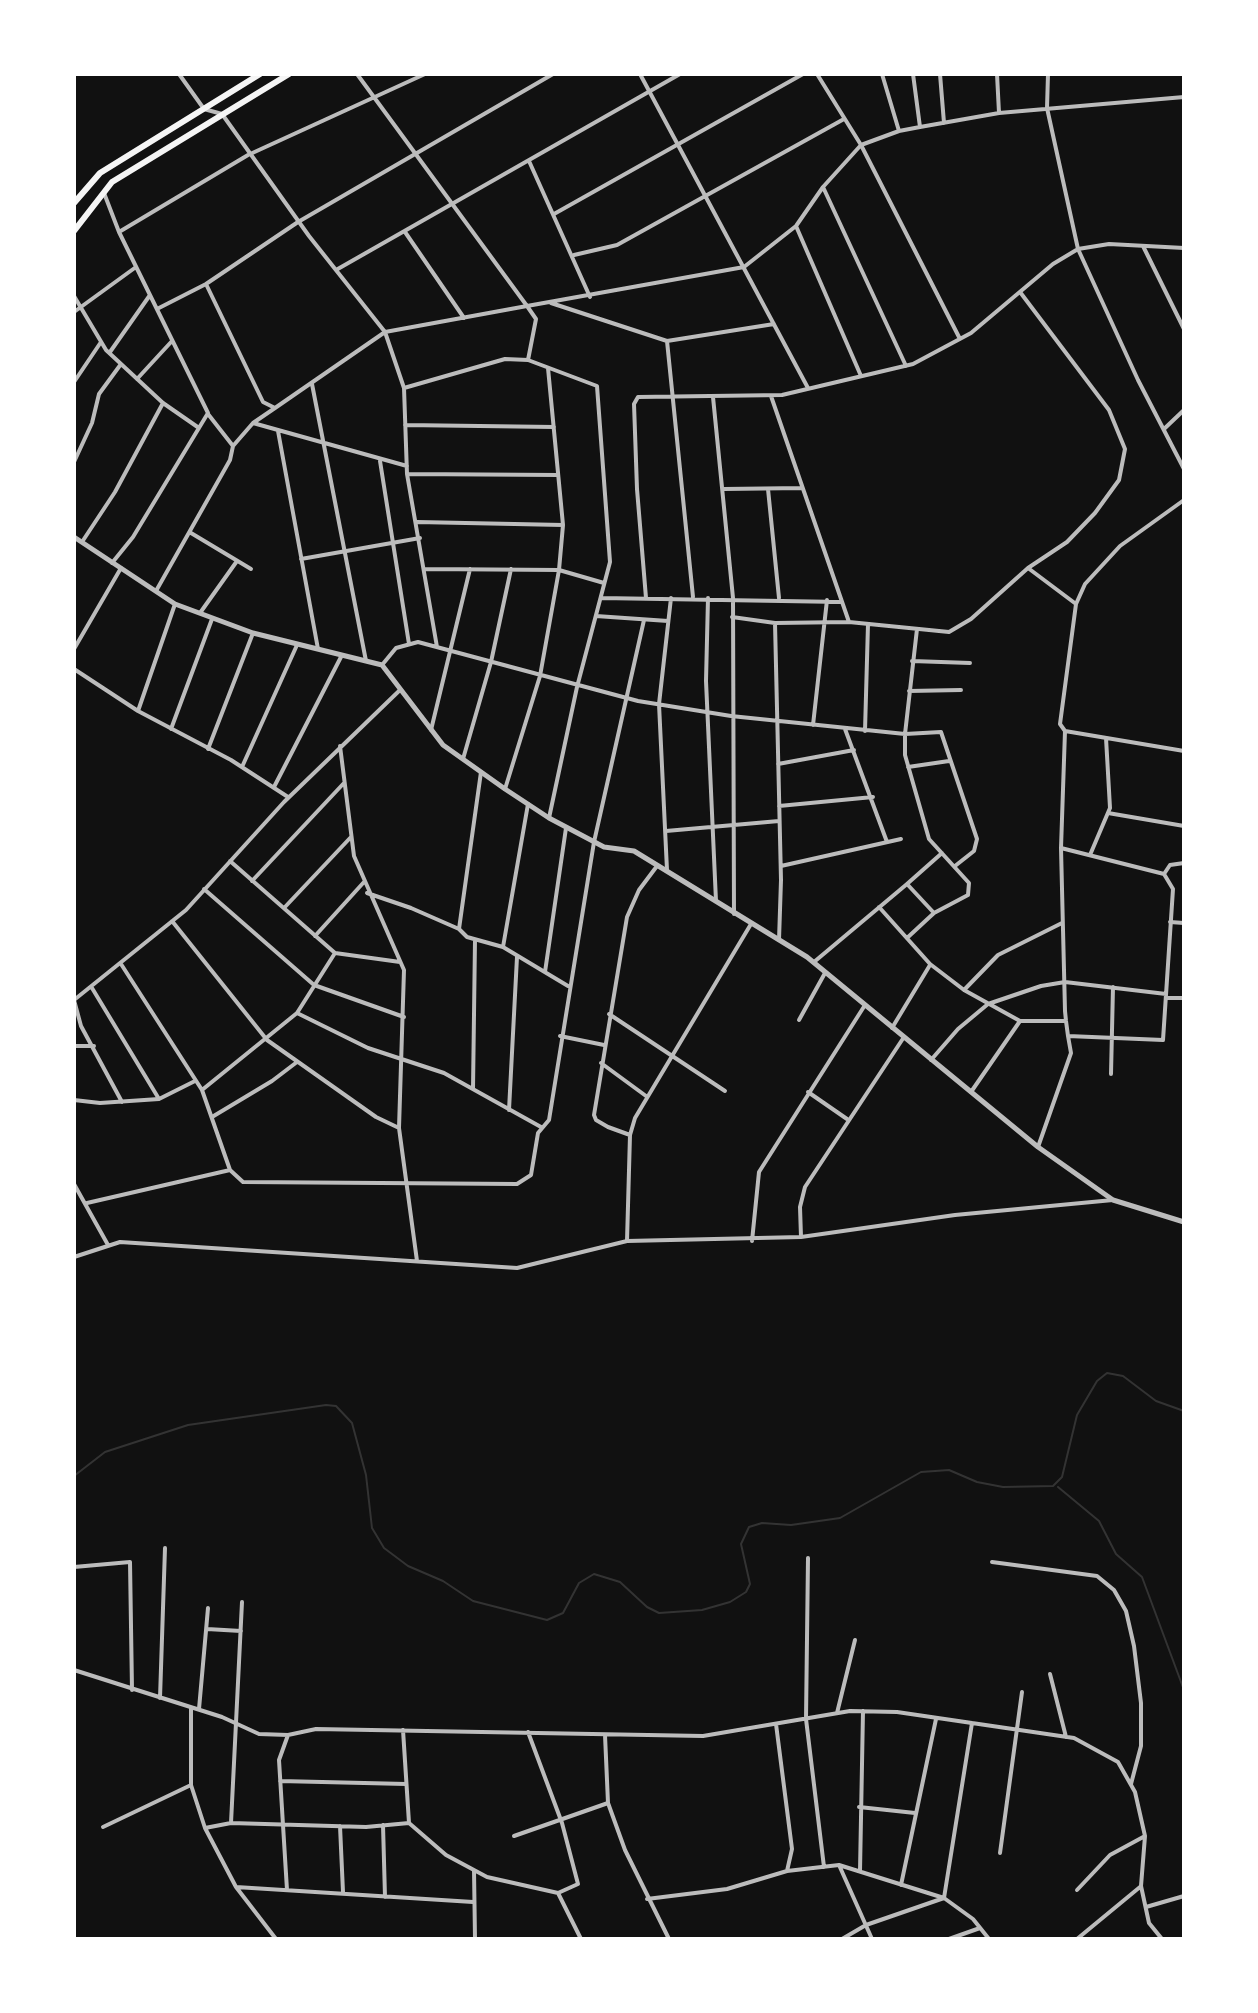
<!DOCTYPE html>
<html>
<head>
<meta charset="utf-8">
<style>
  body { margin:0 }
  #map { position:relative; width:1258px; height:2013px; overflow:hidden; background:#111; font-family:"DM Sans",sans-serif }
  canvas { display:block }
  .frame { position:absolute; inset:0; border:76px solid #fff; pointer-events:none }
</style>
</head>
<body>
<div id="map">
<canvas width="1258" height="2013"></canvas>
<div class="frame"></div>
</div>
<script>
const g = document.querySelector('canvas').getContext('2d');
g.lineJoin = 'round';
function poly(rows) {
  const path = new Path2D();
  for (const r of rows) {
    path.moveTo(r[0], r[1]);
    for (let i = 2; i < r.length; i += 2) path.lineTo(r[i], r[i + 1]);
  }
  return path;
}
function strokePath(path, color, width, dash) {
  g.strokeStyle = color;
  g.lineWidth = width;
  g.lineCap = dash ? 'butt' : 'round';
  g.setLineDash(dash || []);
  g.stroke(path);
}
strokePath(poly([
  [74,1476,105,1452,188,1425,326,1405,336,1406,352,1423,366,1475,372,1528,384,1548,408,1566,443,1581,473,1601,547,1620,563,1613,579,1583,594,1574,620,1582,647,1607,659,1613,702,1610,730,1602,746,1592,750,1584,741,1544,749,1527,762,1523,791,1525,840,1518,921,1472,949,1470,977,1482,1003,1487,1053,1486,1062,1477,1077,1415,1097,1381,1107,1373,1123,1376,1156,1401,1184,1411],
  [1058,1487,1099,1521,1116,1554,1142,1577,1184,1690]
]), '#333', 2);
strokePath(poly([
  [179,74,204,109,222,114,309,236,385,332,404,388,407,474,437,647],
  [357,74,527,306,744,267,796,226,823,187,861,145,899,131],
  [640,74,808,388],
  [817,74,861,145,960,339],
  [882,74,899,131,920,127,913,74],
  [940,74,944,123],
  [997,74,999,113],
  [1048,74,1047,108,1078,249,1138,380,1184,469],
  [920,127,999,113,1184,97],
  [529,161,590,297],
  [823,187,906,366],
  [104,193,119,232,208,413,133,537,112,563],
  [554,214,803,74],
  [796,226,861,376],
  [119,232,248,155,425,74],
  [405,232,464,318],
  [1143,246,1184,329],
  [574,255,617,245,844,119],
  [336,270,680,74],
  [206,284,263,402,275,408,385,332,527,306,536,319,528,360],
  [74,296,106,350,163,403,199,428],
  [551,303,667,341,774,324],
  [157,309,206,284,298,222,553,74],
  [74,312,136,267],
  [667,341,693,597],
  [110,352,150,295],
  [137,379,172,341],
  [74,382,101,342],
  [312,384,366,661],
  [404,388,505,359,528,360,597,386,610,562,577,687,549,818],
  [771,396,849,622],
  [713,397,733,598,734,914],
  [208,414,233,446,253,423,275,408],
  [253,423,407,466],
  [405,425,554,427],
  [1164,429,1184,410],
  [278,431,318,649],
  [380,461,409,644],
  [74,462,92,423,99,394,121,364],
  [407,474,558,475],
  [724,489,802,488],
  [768,489,779,598],
  [1184,500,1120,546,1085,584,1076,604,1060,724,1065,731,1184,751],
  [417,522,563,525],
  [191,533,251,569],
  [82,542,115,492,163,403],
  [301,559,420,538],
  [1028,568,1076,604],
  [425,569,559,570,604,583],
  [156,591,230,460,233,446],
  [601,598,842,602],
  [646,598,637,489,634,404,638,397,782,395,913,364,971,333,1053,264,1078,249,1109,244,1184,248],
  [708,598,706,681,716,901],
  [200,613,237,561],
  [596,616,668,621],
  [732,617,775,623,849,622,949,632,971,619,1028,568,1067,542,1095,513,1119,480,1125,449,1109,410,1020,292],
  [775,623,781,880,779,940],
  [74,649,121,568],
  [912,661,970,663],
  [382,665,396,648,418,642,638,701,731,716,905,734,917,629],
  [74,669,138,711,231,760,288,797],
  [909,691,961,690],
  [138,711,175,604],
  [813,725,827,600],
  [171,729,212,619],
  [845,729,887,842],
  [431,730,470,569],
  [865,731,868,624],
  [208,749,253,633],
  [463,759,491,662,511,569],
  [778,764,854,750],
  [242,767,297,645],
  [908,767,949,761],
  [274,787,342,655],
  [505,789,540,676,559,570,563,525,548,368],
  [779,806,873,797],
  [1108,813,1184,826],
  [666,831,779,821],
  [1061,848,1065,731],
  [1090,855,1110,808,1106,738],
  [230,861,335,953,400,962],
  [781,866,901,839],
  [667,870,659,704,671,598],
  [1164,874,1170,865,1184,863],
  [252,881,344,783],
  [907,884,942,853],
  [204,889,314,985,404,1017],
  [367,893,411,908,459,929,467,937,503,947,568,986],
  [879,907,930,964,964,990,1020,1021,1066,1021],
  [284,908,351,837],
  [172,921,267,1040,376,1117,399,1128,404,970,354,856,340,746],
  [1170,922,1184,923],
  [459,929,481,772],
  [315,936,364,882],
  [907,938,934,913,968,895,969,883,929,839,905,755,905,734,941,732,977,839,974,851,955,866],
  [503,947,528,804],
  [814,962,907,884,934,913],
  [545,972,566,828],
  [92,988,159,1099],
  [964,990,998,955,1062,923],
  [1166,998,1184,998],
  [74,1000,186,910,284,802,400,690],
  [74,1000,81,1026,122,1102],
  [297,1013,368,1048,444,1073,541,1127],
  [609,1014,725,1091],
  [799,1020,825,973],
  [892,1028,930,965],
  [560,1036,604,1045],
  [74,1046,94,1046],
  [931,1060,958,1029,988,1004,1041,986,1065,982,1166,994],
  [601,1063,646,1096],
  [1111,1074,1113,987],
  [473,1089,475,940],
  [202,1090,297,1013,335,953],
  [808,1092,847,1119],
  [971,1092,1020,1021],
  [74,1100,100,1103,159,1099,195,1081],
  [509,1110,517,957],
  [212,1117,272,1081,297,1062],
  [399,1128,417,1261],
  [630,1135,608,1127,596,1120,594,1115,627,917,639,890,657,866],
  [1038,1147,1071,1053,1068,1036,1066,1021,1065,1011,1061,848,1164,874,1173,889,1163,1040,1068,1036],
  [230,1170,243,1182,517,1184,531,1175,538,1133,549,1120,594,842,644,620],
  [74,1184,108,1245],
  [87,1203,230,1170,202,1090,121,964],
  [801,1237,800,1207,805,1187,904,1037],
  [627,1241,630,1135,635,1118,751,924],
  [752,1241,759,1172,865,1005],
  [74,1257,120,1242,517,1268,627,1241,801,1237,955,1215,1113,1200],
  [808,1558,806,1719,824,1867],
  [992,1562,1097,1576,1114,1590,1126,1611,1134,1646,1141,1703,1141,1746,1131,1784],
  [74,1567,130,1562,132,1690],
  [207,1629,241,1631],
  [74,1670,222,1717,259,1734,288,1735,316,1729,703,1736,850,1711,897,1712,1074,1738,1118,1762,1135,1792,1145,1836,1141,1886,1149,1923,1162,1939],
  [1050,1674,1066,1737],
  [160,1698,165,1548],
  [191,1708,191,1785,205,1828,236,1887,276,1939],
  [199,1709,208,1608],
  [837,1713,855,1640],
  [776,1724,792,1849,787,1871],
  [605,1735,608,1803,625,1850,669,1939],
  [280,1781,406,1784],
  [859,1807,915,1813],
  [231,1823,242,1602],
  [409,1823,446,1855,487,1877,558,1893,578,1884,562,1823,528,1732],
  [383,1825,385,1897],
  [340,1826,343,1892],
  [103,1827,191,1785],
  [205,1828,231,1823,366,1827,409,1823,403,1730],
  [514,1836,608,1803],
  [1000,1853,1022,1692],
  [839,1865,872,1939],
  [474,1870,475,1939],
  [860,1871,863,1711],
  [901,1885,936,1719],
  [236,1887,473,1902],
  [287,1890,279,1760,288,1735],
  [1077,1890,1110,1855,1145,1836],
  [558,1893,581,1939],
  [647,1899,727,1889,787,1871,839,1865,944,1898,973,1919,989,1939],
  [1146,1907,1184,1896],
  [842,1939,866,1925,944,1898,972,1723],
  [949,1939,980,1928],
  [1077,1939,1140,1887]
]), '#bcbcbc', 4);
strokePath(poly([
  [74,537,175,604,253,633,382,665,443,745,505,789,549,818,604,847,634,851,807,957,1038,1147,1113,1200,1184,1222]
]), '#bcbcbc', 5);
strokePath(poly([
  [74,203,100,173,260,74],
  [74,231,112,182,289,74]
]), '#f5f5f5', 6);
</script>
</body>
</html>
